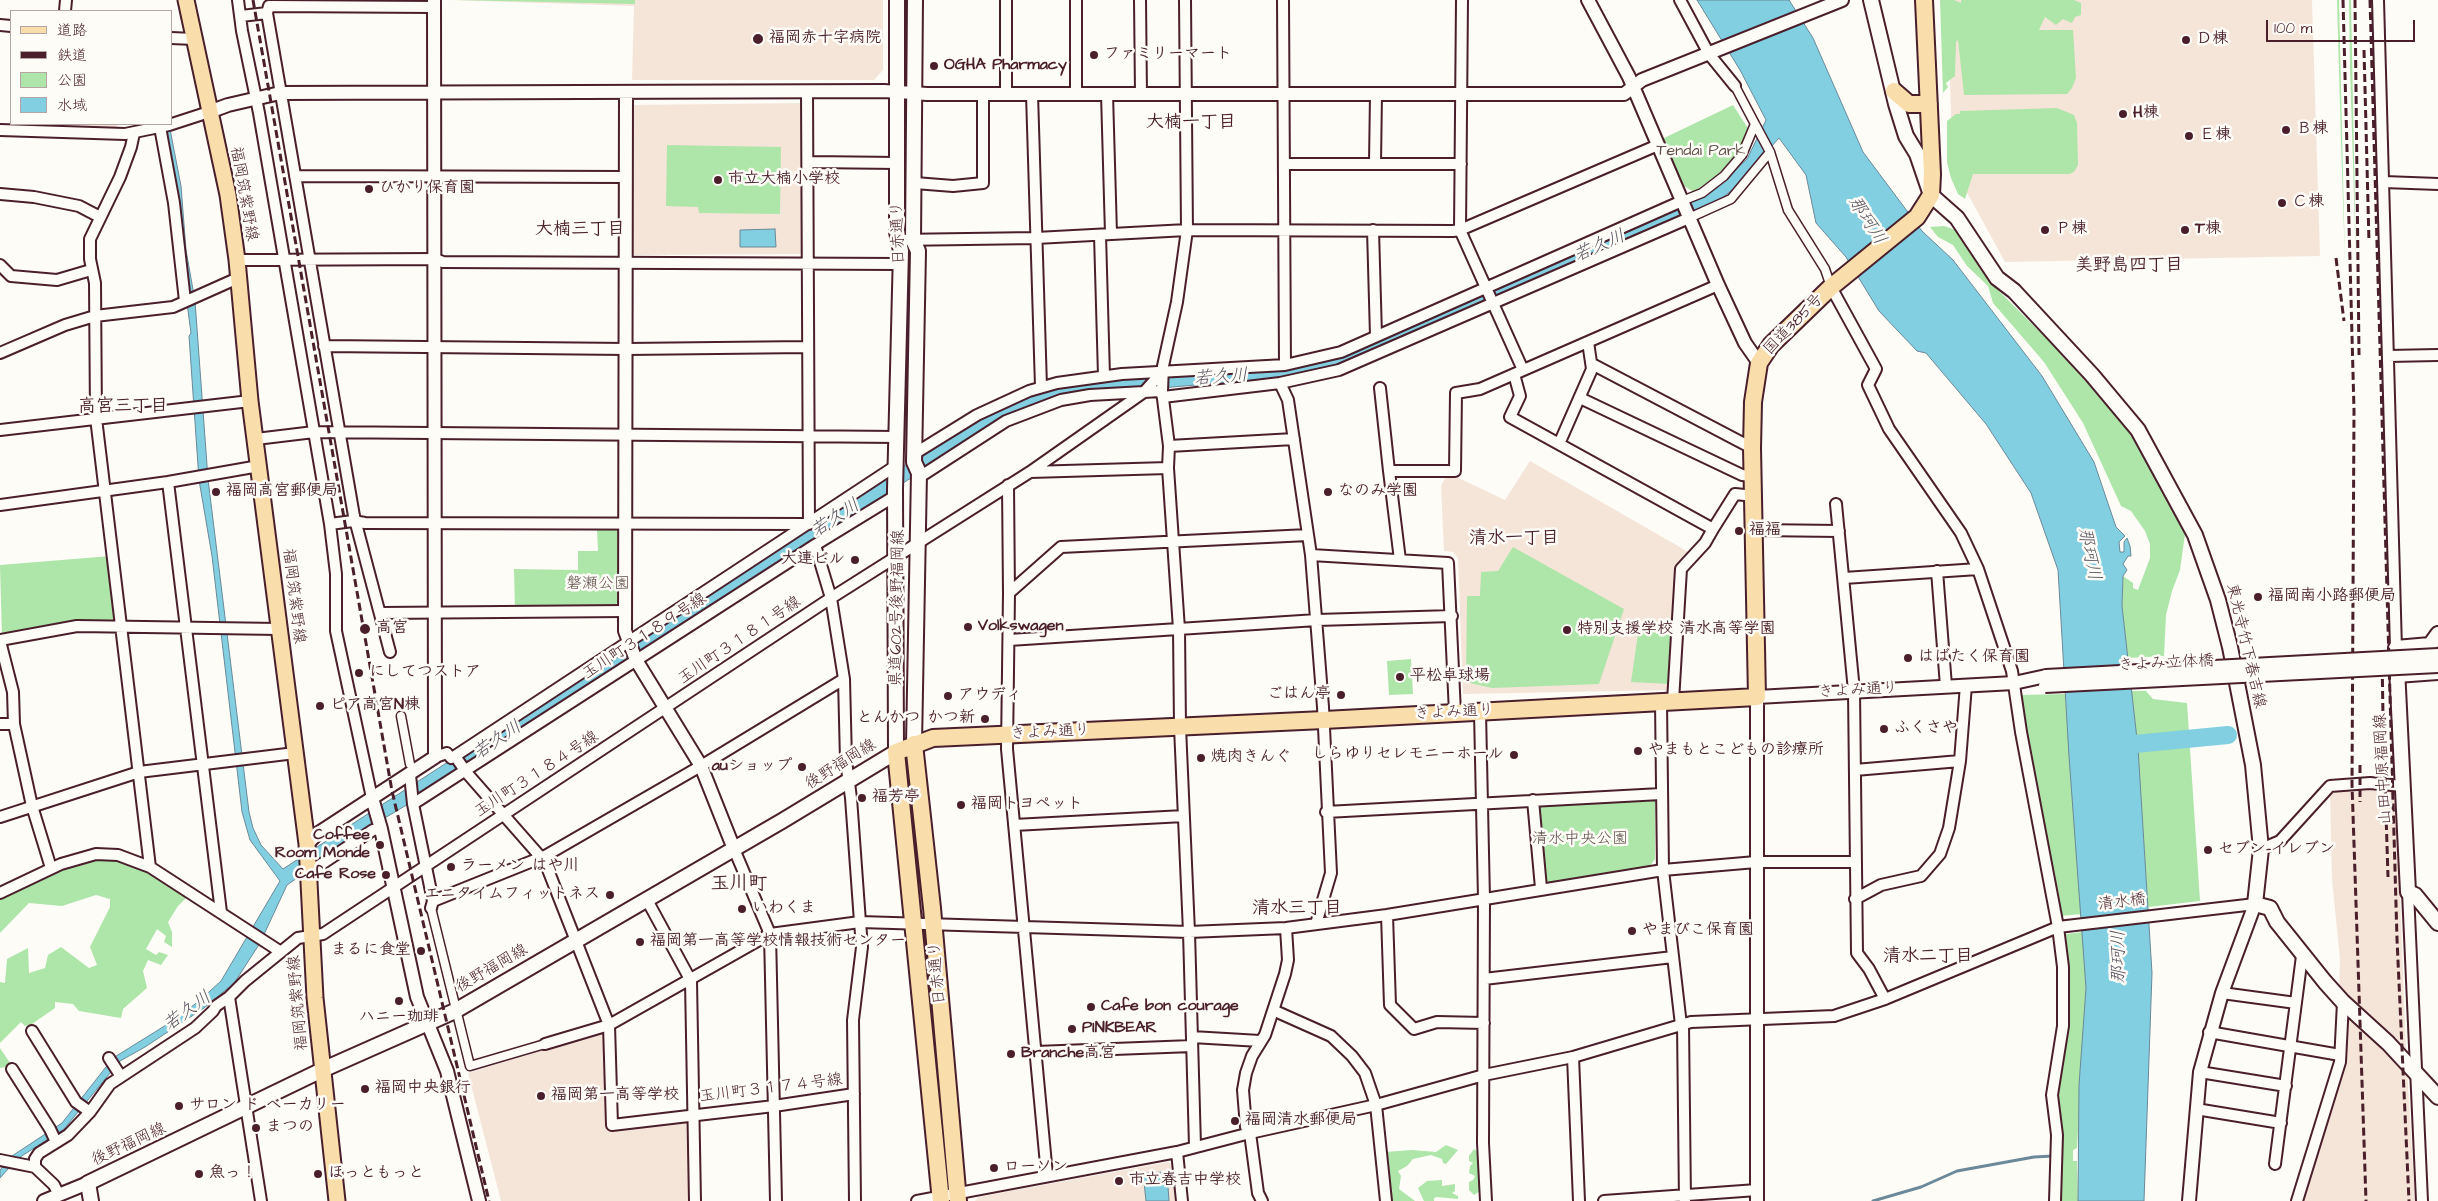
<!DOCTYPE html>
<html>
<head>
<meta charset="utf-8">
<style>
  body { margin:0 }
  #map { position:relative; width:2438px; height:1201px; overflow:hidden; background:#fdfcf7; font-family:"Architects Daughter","Klee One",sans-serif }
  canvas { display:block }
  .legend { position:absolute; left:10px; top:10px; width:162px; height:115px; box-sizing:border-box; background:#fdfcf7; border:1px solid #b5a4a5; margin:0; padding:6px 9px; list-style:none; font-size:15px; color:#4a1f2b }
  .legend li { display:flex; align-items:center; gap:10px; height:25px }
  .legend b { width:25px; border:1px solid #b5a4a5 }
  .scale { position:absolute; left:2266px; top:20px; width:149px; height:22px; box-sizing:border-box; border:2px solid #4a1f2b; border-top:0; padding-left:6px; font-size:15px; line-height:18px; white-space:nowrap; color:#4a1f2b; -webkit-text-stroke:4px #fdfcf7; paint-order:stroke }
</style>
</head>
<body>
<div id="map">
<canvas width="2438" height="1201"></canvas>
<ul class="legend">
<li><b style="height:6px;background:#f9deab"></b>道路</li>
<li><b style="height:6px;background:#4a1f2b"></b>鉄道</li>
<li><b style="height:14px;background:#aee5a9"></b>公園</li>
<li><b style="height:14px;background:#81cfe0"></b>水域</li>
</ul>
<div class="scale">100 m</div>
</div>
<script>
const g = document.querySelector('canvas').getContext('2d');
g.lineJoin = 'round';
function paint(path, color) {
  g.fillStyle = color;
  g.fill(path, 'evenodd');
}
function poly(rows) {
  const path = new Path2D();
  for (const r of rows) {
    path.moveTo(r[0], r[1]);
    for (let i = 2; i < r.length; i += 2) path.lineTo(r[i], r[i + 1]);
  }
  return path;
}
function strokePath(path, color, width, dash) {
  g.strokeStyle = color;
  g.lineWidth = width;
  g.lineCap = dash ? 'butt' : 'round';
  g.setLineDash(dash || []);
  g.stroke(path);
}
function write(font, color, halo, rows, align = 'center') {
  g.font = font + ' "Architects Daughter","Klee One",sans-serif';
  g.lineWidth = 5;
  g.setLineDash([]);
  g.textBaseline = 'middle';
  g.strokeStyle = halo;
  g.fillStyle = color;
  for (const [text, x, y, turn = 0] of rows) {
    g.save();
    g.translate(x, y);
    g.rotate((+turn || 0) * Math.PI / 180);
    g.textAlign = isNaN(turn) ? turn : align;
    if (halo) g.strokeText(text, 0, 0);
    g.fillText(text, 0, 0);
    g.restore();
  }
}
paint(poly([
  [265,0,430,0,430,4,266,2],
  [450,0,883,0,883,70,874,80,632,80,634,6],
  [1947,0,2312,0,2320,256,2005,262,1953,167],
  [802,103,804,254,633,255,634,105],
  [42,124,117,124,117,127,42,126],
  [1530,461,1692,554,1676,570,1671,690,1463,694,1458,558,1453,552,1444,551,1441,486,1448,473,1505,500],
  [2396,787,2406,1049,2415,1201,2301,1201,2345,1058,2345,995,2339,986,2340,960,2332,879,2330,792],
  [607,1031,610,1127,687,1119,691,1201,501,1201,468,1073],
  [1168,1162,1172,1165,1175,1201,975,1201,978,1197]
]), '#f5e5d9');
paint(poly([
  [454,0,635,0,635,4],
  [1940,0,1954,0,1961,3,1961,0,2074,0,2081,3,2081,15,2075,17,2072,23,2063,19,2056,25,2045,17,2039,30,2073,30,2076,78,2072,88,2067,94,1964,95,1958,40,1956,42,1955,76,1946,83,1948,87,1943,93],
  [2337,0,2339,0,2345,263,2341,141],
  [2349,0,2351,0,2356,262,2350,67],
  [1733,105,1749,130,1738,154,1720,173,1694,192,1684,186,1662,139],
  [2057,108,2074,115,2077,123,2078,165,2074,172,2069,174,1973,174,1965,199,1958,194,1951,178,1947,162,1947,121,1956,114,1960,114,1960,111],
  [667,145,781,147,780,214,699,213,698,207,666,206],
  [1944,226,1956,230,1989,281,2079,371,2132,432,2185,534,2180,570,2172,591,2166,615,2164,656,2127,658,2122,606,2123,576,2133,583,2133,588,2138,590,2150,558,2150,544,2145,531,2131,511,2121,506,2083,423,2044,362,1993,303,1988,286,1967,266,1953,245,1938,237,1930,227],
  [622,529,622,595,613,609,515,609,514,569,578,570,578,551,598,551,597,530],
  [1513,547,1624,609,1599,684,1492,688,1466,682,1467,596,1480,596,1481,572,1498,571],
  [111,556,119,623,2,638,0,565],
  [1639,627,1673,632,1669,684,1631,682],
  [1411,659,1413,694,1389,695,1387,661],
  [2131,691,2146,691,2153,699,2187,703,2200,901,2148,907,2138,748],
  [2065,694,2082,914,2060,916,2020,695],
  [1655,799,1655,859,1649,867,1544,884,1537,803],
  [100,860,120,860,149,869,189,895,178,906,168,922,172,932,172,947,164,942,166,936,157,929,146,949,156,955,159,952,168,955,161,965,148,960,143,971,147,988,123,1009,121,1018,79,1011,73,1004,55,1002,55,1008,32,1024,25,1026,21,1022,0,1043,0,982,5,983,7,959,28,948,29,973,45,968,48,955,61,947,89,968,97,965,90,947,110,907,110,899,96,895,62,906,29,903,0,933,0,896,56,872],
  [2083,932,2086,988,2077,1148,2073,1150,2073,1161,2077,1161,2078,1201,2061,1201,2062,1134,2057,1092,2066,1040,2068,993,2066,934],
  [0,1048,12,1066,0,1068],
  [1446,1145,1458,1150,1446,1164,1443,1163,1442,1159,1431,1155,1413,1159,1407,1166,1398,1171,1401,1176,1399,1189,1415,1201,1391,1201,1389,1194,1393,1191,1389,1189,1390,1173,1383,1165,1385,1152,1412,1150,1436,1152],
  [1474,1149,1479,1153,1481,1174,1480,1191,1474,1195,1469,1190,1469,1182,1473,1180,1475,1176,1469,1173,1470,1166,1473,1163,1469,1161,1469,1156],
  [1442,1180,1442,1186,1455,1184,1455,1191,1452,1193,1458,1196,1458,1199,1437,1197,1434,1198,1434,1201,1424,1201,1418,1188,1427,1181]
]), '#aee5a9');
const water = poly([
  [1697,0,1789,0,1813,38,1863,152,1922,231,1953,260,2042,376,2094,462,2116,527,2125,536,2119,542,2120,552,2124,552,2124,542,2127,538,2130,546,2131,556,2128,556,2123,564,2127,570,2123,576,2122,606,2138,748,2152,973,2144,1201,2078,1201,2079,1085,2086,988,2069,756,2058,570,2031,493,1986,424,1926,353,1917,351,1879,311,1846,257,1816,223,1806,175,1779,138,1735,188,1711,206,1347,363,1278,378,1090,394,1061,399,937,461,420,797,373,825,287,885,260,943,231,988,228,988,204,1008,145,1047,120,1061,64,1129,17,1159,0,1178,0,1170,12,1156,62,1123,113,1058,171,1022,199,1001,221,981,280,881,250,840,242,812,212,556,199,480,189,336,191,333,164,131,169,124,181,186,186,250,195,301,208,479,249,812,253,828,261,845,283,869,978,418,1057,385,1344,355,1726,179,1747,159,1766,120,1740,70,1697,0],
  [775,229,776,247,740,247,740,230,775,229],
  [1167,1172,1169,1201,1146,1201,1143,1173,1167,1172]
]);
paint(water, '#81cfe0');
strokePath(water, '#6b8998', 1);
strokePath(poly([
  [1873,1201,1921,1187,1957,1171,2034,1157,2053,1156]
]), '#6b8998', 3);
strokePath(poly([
  [2114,746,2228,735]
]), '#81cfe0', 18);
const pedestrian = poly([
  [1755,124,1770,152,1788,210,1825,269,1831,287],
  [1682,201,1702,193,1724,176,1742,155,1755,124,1735,86],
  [1689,218,1731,199,1770,152],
  [401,716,410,764],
  [431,908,470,1066,545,1044]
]);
const minor = poly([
  [238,0,242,31,259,113,330,524,336,574,336,631,372,798],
  [1006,0,1006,94],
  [1140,0,1141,94],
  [1185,0,1187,230,1177,302,1163,366,1162,391,1169,446,1168,468,1179,629,1180,727,1189,932,1195,1146],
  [1283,0,1285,365],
  [1462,0,1460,230,1523,370],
  [1680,0,1709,54,1735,86],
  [2378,0,2396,648],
  [65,11,66,0],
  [241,16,267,13],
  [0,25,11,26],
  [171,38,194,39],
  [1032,94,1041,387],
  [1076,94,1076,0],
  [1107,94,1111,234],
  [160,127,174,203,185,301],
  [0,130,125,134,169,125,209,112],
  [134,133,131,147,120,177,90,239,90,259,95,283,96,418,150,867],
  [809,162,898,163],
  [1375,163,1376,94],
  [1284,164,1461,164],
  [295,176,626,177],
  [2384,182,2438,184],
  [915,183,953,186,983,183,983,94],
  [0,194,34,197,79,206,100,217],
  [1373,230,1376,336],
  [1100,235,1104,376],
  [898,240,1036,238,1187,230,1453,231,1460,230,1658,145],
  [237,260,435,259,443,262,900,264],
  [0,265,11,276,57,280,91,270],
  [1831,287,1876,369,1868,385,1889,429,1961,533,1978,569,2012,671,2021,732,2058,927,2063,967,2063,1026,2052,1095,2057,1135,2055,1201],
  [324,346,627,349,807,347],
  [0,353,65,325,95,316,173,307,238,278],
  [2388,356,2438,355],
  [1592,364,1752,448],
  [1514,374,1520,396,1510,417,1713,529,1735,494,1754,496],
  [1280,383,1288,400,1311,555,1323,707,1331,873,1316,924],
  [1380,388,1389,471],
  [1580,398,1742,475,1753,476],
  [0,430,250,401],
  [256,439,314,432,898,437],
  [1559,444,1592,369,1588,342],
  [1169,446,1294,439],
  [914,454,977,415,1029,391,1057,383,1122,374,1285,365,1341,352,1682,201],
  [1030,472,1168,468],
  [918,478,1006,421,1061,400,1090,395,1144,392,1160,391,1163,397,1280,383,1339,370,1689,218],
  [168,482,221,912],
  [1008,485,1009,593],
  [1836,504,1854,691,1857,953,1869,969,1885,999],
  [0,505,168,482,259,466],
  [330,524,353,521,365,523,809,524,807,92],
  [1755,530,1839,531],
  [815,545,831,598,844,679,846,761,851,798,860,922,862,947,853,1020,855,1201],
  [1311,555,1448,563,1455,713],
  [1400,560,1389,471,1455,471,1456,393,1480,389,1718,285],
  [1937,571,1946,686],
  [1844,578,1978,569],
  [381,613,625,611],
  [0,640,77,626,279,629],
  [1009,640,1317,620,1452,616],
  [0,641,13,692,14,724,32,806,51,868],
  [390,652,354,516,267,13,269,6,434,7],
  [2397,677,2438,674],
  [1673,701,1681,569,1705,543,1713,529],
  [1661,702,1663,870,1681,1025],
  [1480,712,1484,899,1483,1143,1486,1201],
  [0,724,14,724],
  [455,756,466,772,545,862,609,1025,612,1125,774,1106,854,1094],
  [455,756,897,465],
  [435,757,447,753,451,758,455,756],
  [1855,770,1960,761],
  [410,775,413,804,433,901,431,908],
  [1533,800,1541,888],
  [413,804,815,545,895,496],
  [1326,812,1661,794],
  [0,817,139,772,295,753],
  [1014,825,1184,816],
  [734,849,770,934,776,1201],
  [2261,849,2280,841,2330,786,2370,783,2403,786],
  [308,873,373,830,381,829],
  [2408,892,2422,1201],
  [0,893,61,864,96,854,118,855,150,867,281,952],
  [1855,899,1881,885,1921,876,1940,854,1949,828,1960,761,1966,685],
  [647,900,691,981,695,1201],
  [433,901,545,856,706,763,844,679],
  [1387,915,1390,1005,1414,1029,1437,1022,1484,1023],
  [1484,979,1673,957],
  [2222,993,2296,1003],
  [229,997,261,1201],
  [1275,1011,1331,1036,1352,1056,1365,1073,1376,1105,1386,1201],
  [1683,1024,1685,1201],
  [32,1031,76,1102,90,1112],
  [2209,1032,2340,1055],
  [1192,1037,1260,1041],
  [545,1044,609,1025,770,934,860,922,1189,932,1286,928,1387,915,1663,870,1756,862,1854,862],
  [1036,1052,1192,1046],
  [1573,1057,1579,1201],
  [109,1058,120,1075],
  [12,1069,50,1129,56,1142],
  [2200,1072,2286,1086],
  [2196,1109,2281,1123],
  [1177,1152,1182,1201],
  [0,1160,35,1167,54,1185,59,1195],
  [2275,1164,2302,956],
  [35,1167,35,1159,39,1153,68,1135,90,1112,110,1084,195,1028,213,1011,216,1006,229,997,245,981,298,938,323,934,831,598,1030,472,1144,392,1163,371],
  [1047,1175,1007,749,1009,593,1061,547,1308,535],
  [917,1201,1177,1152,1250,1133,1376,1105,1484,1075,1573,1057,1691,1022,1834,1016,1885,999,2058,927,2255,904],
  [1262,1201,1258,1193,1250,1133,1246,1127,1243,1090,1246,1073,1252,1056,1265,1035,1285,974,1288,960,1286,928],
  [1604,1201,1757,1190],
  [2297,1201,2340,1062,2343,1002]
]);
const tertiary = poly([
  [1588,0,1629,77,1718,285,1745,343,1759,363],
  [626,92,625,631,636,660,701,766,734,849],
  [209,112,228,105,280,93,884,91,927,94,1624,94,1642,80,1842,0],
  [372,798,381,829,417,997,447,1071,479,1201],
  [307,844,317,834,435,757,434,0],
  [44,1201,88,1183],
  [1757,1201,1757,697,2014,683,2046,676],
  [2189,1201,2200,1072,2222,993,2255,904]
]);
const secondary = poly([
  [1871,0,1896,104,1906,136,1917,154,1931,195,1957,218,1997,278,2014,291,2092,375,2138,430,2195,535,2218,600,2230,647,2253,765,2261,849,2255,904,2270,908,2277,922,2325,982,2343,1002,2388,1043,2438,1097],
  [2438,634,2430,645,2396,648,2408,892,2415,895,2438,923],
  [914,744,919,473,914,462,918,251,913,240,915,0],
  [91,1201,88,1183,322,1070,455,1011,782,821,896,752,895,489,901,251,897,232,897,0]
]);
const primary = poly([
  [186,0,228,195,237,260,250,401,307,844,315,998,337,1201]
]);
const trunk = poly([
  [1894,91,1909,104,1929,104],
  [914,744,932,908,958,1201],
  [941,1201,896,752,933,738,1324,720,1757,697,1752,448,1753,402,1759,363,1771,345,1831,287,1917,217,1931,195,1932,174,1924,0]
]);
strokePath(pedestrian, '#4a1f2b', 11);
strokePath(minor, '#4a1f2b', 14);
strokePath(tertiary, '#4a1f2b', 16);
strokePath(secondary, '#4a1f2b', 18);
strokePath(primary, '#4a1f2b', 19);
strokePath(trunk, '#4a1f2b', 20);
strokePath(pedestrian, '#fdfcf7', 8);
strokePath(minor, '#fdfcf7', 10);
strokePath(tertiary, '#fdfcf7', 12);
strokePath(secondary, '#fdfcf7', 14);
strokePath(primary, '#f9deab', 15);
strokePath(trunk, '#f9deab', 16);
strokePath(poly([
  [253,0,392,791,489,1201],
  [2343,0,2354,410,2352,784,2366,1201],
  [2355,0,2359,355],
  [2370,0,2397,939,2409,1201],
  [2364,50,2369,242],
  [2336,258,2344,321],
  [2382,655,2383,717],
  [2384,750,2388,877],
  [2360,765,2360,802]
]), '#4a1f2b', 3, [8, 4]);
const tertiaryBridge = poly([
  [2046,676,2438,655],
  [2045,686,2438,666]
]);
strokePath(tertiaryBridge, '#4a1f2b', 16, []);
strokePath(tertiaryBridge, '#fdfcf7', 12);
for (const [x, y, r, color] of [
  [758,39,6,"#4a1f2b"],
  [2186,40,5,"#4a1f2b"],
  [1094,55,5,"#4a1f2b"],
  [934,66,5,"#4a1f2b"],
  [2123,114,5,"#4a1f2b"],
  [2286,130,5,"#4a1f2b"],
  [2189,136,5,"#4a1f2b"],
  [718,180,5,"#4a1f2b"],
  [369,189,5,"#4a1f2b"],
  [2282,203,5,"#4a1f2b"],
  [2045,230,5,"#4a1f2b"],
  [2185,230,5,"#4a1f2b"],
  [216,492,5,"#4a1f2b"],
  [1328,492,5,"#4a1f2b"],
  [1739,531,5,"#4a1f2b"],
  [855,560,5,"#4a1f2b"],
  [2258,597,5,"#4a1f2b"],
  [968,627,5,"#4a1f2b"],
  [365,629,6,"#4a1f2b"],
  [1567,630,5,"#4a1f2b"],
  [1908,658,5,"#4a1f2b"],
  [359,673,5,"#4a1f2b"],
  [1400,677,5,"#4a1f2b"],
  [1341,695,5,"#4a1f2b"],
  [948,696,5,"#4a1f2b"],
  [320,706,5,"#4a1f2b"],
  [985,719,5,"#4a1f2b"],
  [1884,729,5,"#4a1f2b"],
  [1638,751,5,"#4a1f2b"],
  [1514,755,5,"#4a1f2b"],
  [1201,758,5,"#4a1f2b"],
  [802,767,5,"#4a1f2b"],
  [862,798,5,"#4a1f2b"],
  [961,805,5,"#4a1f2b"],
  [380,845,5,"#4a1f2b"],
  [2208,850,5,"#4a1f2b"],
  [451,867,5,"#4a1f2b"],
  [386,875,5,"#4a1f2b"],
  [610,895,5,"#4a1f2b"],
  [742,909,5,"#4a1f2b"],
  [1632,931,5,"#4a1f2b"],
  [640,942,5,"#4a1f2b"],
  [421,951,5,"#4a1f2b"],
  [399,1001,5,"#4a1f2b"],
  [1091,1007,5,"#4a1f2b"],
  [1072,1029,5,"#4a1f2b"],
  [1011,1054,5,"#4a1f2b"],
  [365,1089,5,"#4a1f2b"],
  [541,1096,5,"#4a1f2b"],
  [179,1106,5,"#4a1f2b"],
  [1235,1121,5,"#4a1f2b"],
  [256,1128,5,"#4a1f2b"],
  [994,1168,5,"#4a1f2b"],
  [199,1174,5,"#4a1f2b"],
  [318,1174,5,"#4a1f2b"],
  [1119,1181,5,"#4a1f2b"]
]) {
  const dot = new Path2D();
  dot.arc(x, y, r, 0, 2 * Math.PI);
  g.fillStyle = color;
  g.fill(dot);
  strokePath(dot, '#fdfcf7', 2);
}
write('bold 16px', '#4a1f2b', '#fdfcf7', [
  ["福岡赤十字病院",769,39],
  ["Ｄ棟",2196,40],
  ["ファミリーマート",1104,55],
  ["OGHA Pharmacy",944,66],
  ["H棟",2133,114],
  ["Ｂ棟",2296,130],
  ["Ｅ棟",2199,136],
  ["市立大楠小学校",728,180],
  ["ひかり保育園",379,189],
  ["Ｃ棟",2292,203],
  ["Ｐ棟",2055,230],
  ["T棟",2195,230],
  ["福岡高宮郵便局",226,492],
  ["なのみ学園",1338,492],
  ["福福",1749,531],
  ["大連ビル",845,560,"right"],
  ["福岡南小路郵便局",2268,597],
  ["Volkswagen",978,627],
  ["高宮",376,629],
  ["特別支援学校 清水高等学園",1577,630],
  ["はばたく保育園",1918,658],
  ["にしてつストア",369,673],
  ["平松卓球場",1410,677],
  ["ごはん亭",1331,695,"right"],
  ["アウディ",958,696],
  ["ピア高宮N棟",330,706],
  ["とんかつ かつ新",975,719,"right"],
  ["ふくさや",1894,729],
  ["やまもとこどもの診療所",1648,751],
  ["しらゆりセレモニーホール",1504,755,"right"],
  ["焼肉きんぐ",1211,758],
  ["auショップ",792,767,"right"],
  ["福芳亭",872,798],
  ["福岡トヨペット",971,805],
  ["Coffee",370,836,"right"],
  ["Room Monde",370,854,"right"],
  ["セブン-イレブン",2218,850],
  ["ラーメン はや川",461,867],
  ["Cafe Rose",376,875,"right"],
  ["エニタイムフィットネス",600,895,"right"],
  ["いわくま",752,909],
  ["やまびこ保育園",1642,931],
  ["福岡第一高等学校情報技術センター",650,942],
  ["まるに食堂",411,951,"right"],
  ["Cafe bon courage",1101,1007],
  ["ハニー珈琲",399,1018,"center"],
  ["PINKBEAR",1082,1029],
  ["Branche高宮",1021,1054],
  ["福岡中央銀行",375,1089],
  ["福岡第一高等学校",551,1096],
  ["サロン ド ベーカリー",189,1106],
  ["福岡清水郵便局",1245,1121],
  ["まつの",266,1128],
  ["ローソン",1004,1168],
  ["魚っ！",209,1174],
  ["ほっともっと",328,1174],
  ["市立春吉中学校",1129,1181]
], 'left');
write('16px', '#63504a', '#fdfcf7', [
  ["Tendai Park",1701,152],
  ["磐瀬公園",598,585],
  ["清水中央公園",1580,840]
]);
write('16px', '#4a1f2b', '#fdfcf7', [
  ["福岡筑紫野線",243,194,80],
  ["日赤通り",899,233,-92],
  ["国道385号",1794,325,-46],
  ["福岡筑紫野線",293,596,83],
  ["県道602号後野福岡線",898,608,-89],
  ["玉川町３１８９号線",645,637,-33],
  ["玉川町３１８１号線",740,641,-34],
  ["東光寺竹下春吉線",2245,646,77],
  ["きよみ立体橋",2166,664,-3],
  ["きよみ通り",1858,691,-3],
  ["きよみ通り",1454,713,-3],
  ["きよみ通り",1050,733,-3],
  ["後野福岡線",841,765,-32],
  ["山田中原福岡線",2384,769,-93],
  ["玉川町３１８４号線",537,775,-33],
  ["清水橋",2122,903,-7],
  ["後野福岡線",492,969,-30],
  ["日赤通り",938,973,-95],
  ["福岡筑紫野線",299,1003,-95],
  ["玉川町３１７４号線",771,1089,-7],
  ["後野福岡線",129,1145,-25]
]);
write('bold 18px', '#4a1f2b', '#fdfcf7', [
  ["大楠一丁目",1191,123],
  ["大楠三丁目",580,230],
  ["美野島四丁目",2129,266],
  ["高宮三丁目",123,407],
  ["清水一丁目",1514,539],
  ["清水三丁目",1297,909],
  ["清水二丁目",1928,957]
]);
write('italic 18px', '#5a5461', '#fdfcf7', [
  ["那珂川",1866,221,57],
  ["若久川",1600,247,-24],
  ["若久川",1221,378,-4],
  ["若久川",836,519,-33],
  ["那珂川",2088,554,78],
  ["若久川",498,741,-34],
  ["那珂川",2120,957,-91],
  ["若久川",188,1012,-36]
]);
write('bold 19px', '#4a1f2b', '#fdfcf7', [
  ["玉川町",739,885]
]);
</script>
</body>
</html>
